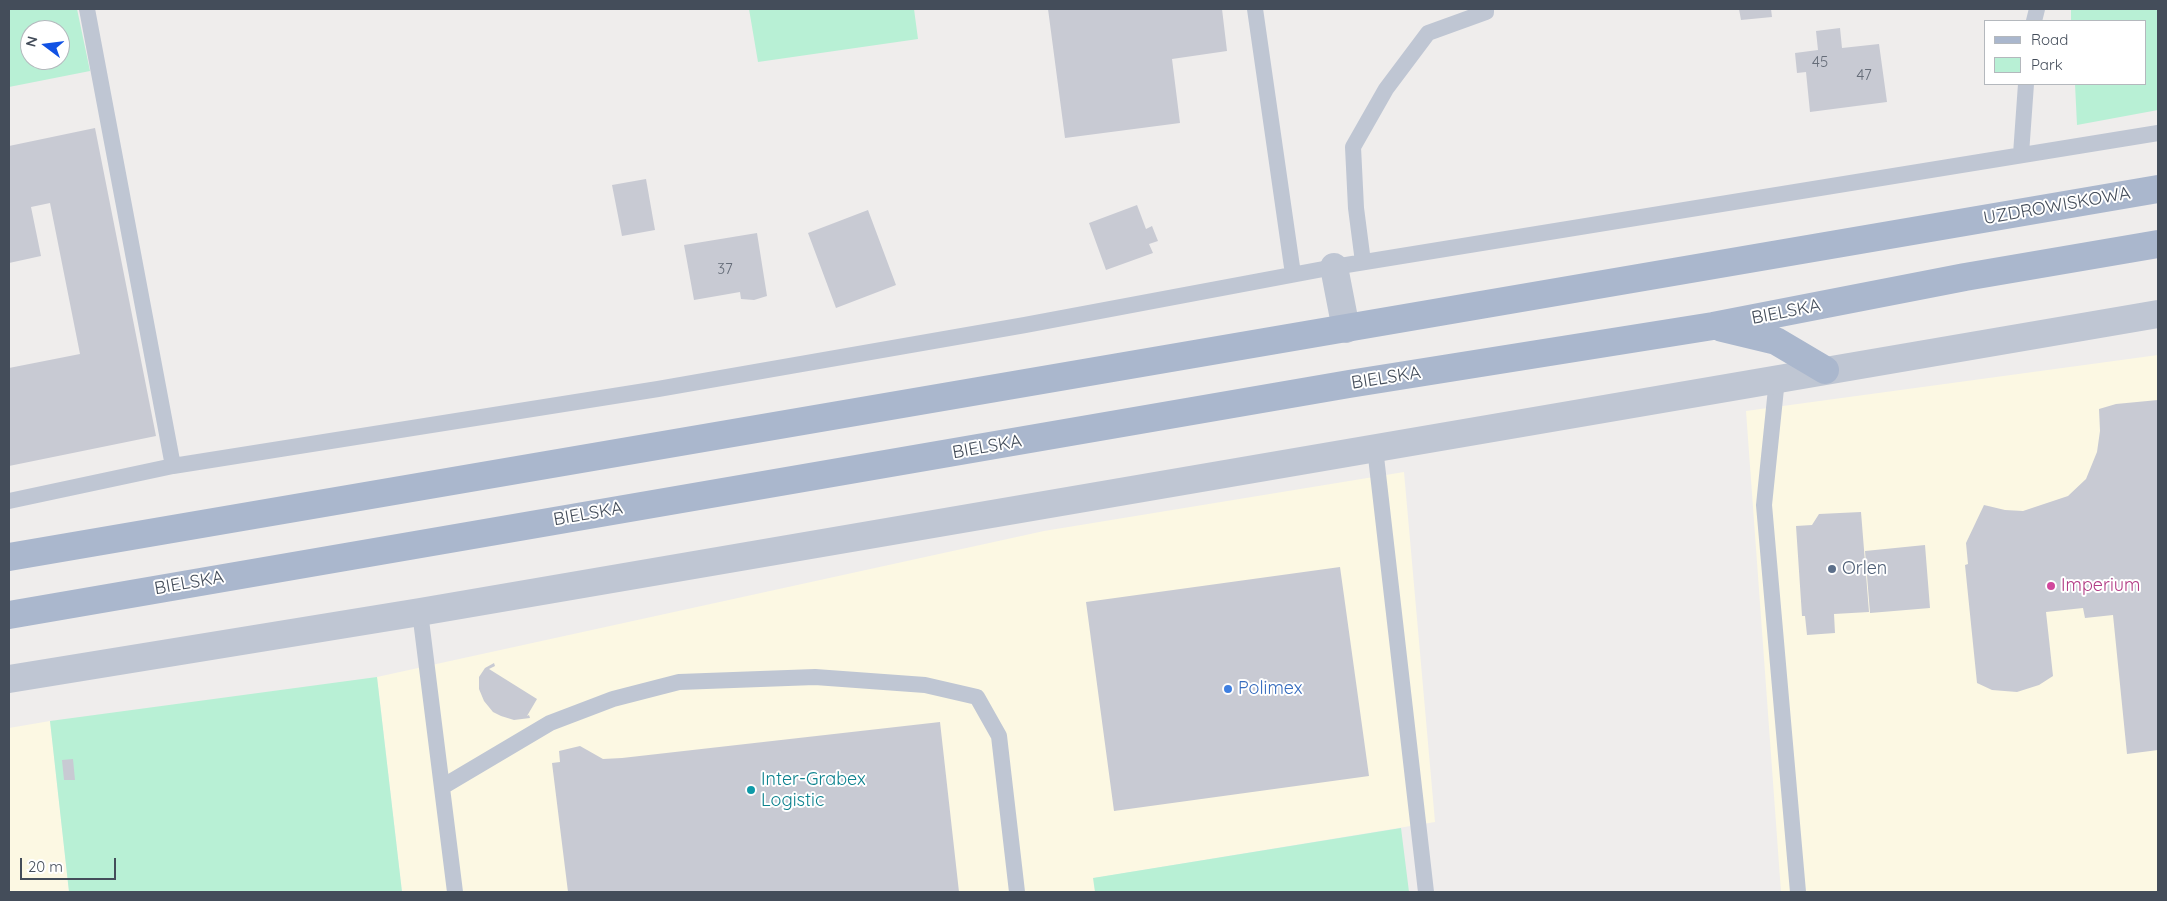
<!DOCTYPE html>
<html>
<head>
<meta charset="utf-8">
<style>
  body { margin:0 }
  #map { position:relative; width:2167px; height:901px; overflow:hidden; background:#efedec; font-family:Quicksand,sans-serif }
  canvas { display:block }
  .frame { position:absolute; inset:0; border:10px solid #444d5a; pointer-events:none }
  .legend { position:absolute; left:1984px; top:20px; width:162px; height:65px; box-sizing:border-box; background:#fff; border:1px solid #b4b8bd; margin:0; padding:6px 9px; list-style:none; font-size:15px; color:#444d5a }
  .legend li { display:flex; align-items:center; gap:10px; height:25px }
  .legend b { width:25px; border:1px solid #b4b8bd }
  .north { position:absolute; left:20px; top:20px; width:50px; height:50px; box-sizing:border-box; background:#fff; border:1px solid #b4b8bd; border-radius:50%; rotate:285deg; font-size:14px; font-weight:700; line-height:20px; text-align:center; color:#444d5a }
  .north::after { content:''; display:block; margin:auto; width:18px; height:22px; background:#1152e4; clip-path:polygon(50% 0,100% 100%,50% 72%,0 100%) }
  .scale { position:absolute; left:20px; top:858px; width:96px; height:22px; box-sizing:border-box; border:2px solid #444d5a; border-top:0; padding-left:6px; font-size:15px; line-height:18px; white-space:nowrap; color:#444d5a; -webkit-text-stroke:4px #fff; paint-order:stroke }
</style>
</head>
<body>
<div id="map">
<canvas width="2167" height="901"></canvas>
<div class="frame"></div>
<ul class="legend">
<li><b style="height:6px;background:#aab7cd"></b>Road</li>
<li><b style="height:14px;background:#b8f0d5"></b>Park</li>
</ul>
<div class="north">N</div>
<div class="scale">20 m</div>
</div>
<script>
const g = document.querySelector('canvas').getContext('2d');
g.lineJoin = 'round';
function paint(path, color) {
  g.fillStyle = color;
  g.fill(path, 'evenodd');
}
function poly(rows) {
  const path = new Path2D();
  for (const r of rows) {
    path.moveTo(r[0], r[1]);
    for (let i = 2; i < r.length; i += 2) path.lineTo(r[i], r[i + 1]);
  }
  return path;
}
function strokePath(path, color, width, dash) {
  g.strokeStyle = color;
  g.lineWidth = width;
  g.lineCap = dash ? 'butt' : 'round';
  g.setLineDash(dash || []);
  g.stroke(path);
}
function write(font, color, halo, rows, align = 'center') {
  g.font = font + ' Quicksand,sans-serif';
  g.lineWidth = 4;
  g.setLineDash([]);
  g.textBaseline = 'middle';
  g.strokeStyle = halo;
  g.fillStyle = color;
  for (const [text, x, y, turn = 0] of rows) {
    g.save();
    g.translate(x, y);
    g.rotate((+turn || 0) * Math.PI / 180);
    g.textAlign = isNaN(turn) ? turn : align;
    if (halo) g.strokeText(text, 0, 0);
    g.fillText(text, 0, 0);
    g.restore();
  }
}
paint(poly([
  [2158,355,2158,892,1781,892,1746,411],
  [1404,472,1435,822,1094,878,1095,892,402,892,377,677,1044,531],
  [50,721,69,892,9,892,9,728]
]), '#fcf8e3');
paint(poly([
  [9,9,77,9,90,71,9,87],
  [30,30,60,30,60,60,30,60],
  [749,9,914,9,918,39,758,62],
  [2071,9,2158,9,2158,110,2077,125,2075,84,2146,84,2146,21,2071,21],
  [377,677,402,892,69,892,50,721],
  [1401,828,1409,892,1095,892,1093,878]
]), '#b8f0d5');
paint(poly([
  [1048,9,1222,9,1227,51,1172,59,1180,123,1065,138],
  [1739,9,1771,9,1772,17,1741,20],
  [1840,28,1842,48,1879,44,1887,102,1810,112,1806,72,1797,73,1795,53,1818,50,1816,31],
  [95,128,156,436,9,466,9,368,80,354,50,203,31,207,41,256,9,263,9,146],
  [646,179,655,230,622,236,612,185],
  [1137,205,1146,229,1152,226,1158,241,1149,244,1153,253,1106,270,1089,223],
  [868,210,896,285,836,308,808,233],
  [757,233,767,296,754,300,741,299,740,292,694,300,684,245],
  [2158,400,2158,750,2127,754,2113,615,2085,618,2083,608,2046,612,2053,676,2039,685,2017,692,1992,690,1977,683,1965,565,1968,564,1966,543,1984,505,2005,510,2023,511,2068,496,2086,479,2097,452,2100,431,2099,409,2116,404],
  [1861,512,1869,612,1834,614,1835,633,1807,635,1805,616,1802,616,1796,526,1812,525,1819,514],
  [1925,545,1930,608,1870,613,1865,551],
  [1340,567,1369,776,1114,811,1086,602],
  [494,663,495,666,489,669,537,699,527,716,529,715,530,718,514,720,501,716,493,712,484,701,479,689,479,677,485,668],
  [940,722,959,892,568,892,552,763,560,762,559,751,580,746,603,759,622,758],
  [73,759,75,780,64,780,62,760]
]), '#c8cad3');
strokePath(poly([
  [87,9,173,466],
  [1255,9,1293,274],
  [2034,21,2037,9],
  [2021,154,2026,84],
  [1363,262,1356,208,1353,147,1386,89,1428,33,1486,12,1486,9],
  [1777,379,1764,505,1798,892],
  [1375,448,1426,892],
  [9,501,173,466,658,389,1025,325,1334,267,2158,133],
  [420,612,455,892],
  [442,787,550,723,613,699,679,682,815,677,925,685,977,697,999,736,1017,892]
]), '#bfc6d3', 16);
strokePath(poly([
  [1334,267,1346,329],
  [9,679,420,612,2158,314]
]), '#bfc6d3', 28);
strokePath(poly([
  [1722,328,1776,341,1825,370],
  [9,557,2158,189],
  [9,615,1349,384,1713,326,1965,277,2158,244]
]), '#aab7cd', 28);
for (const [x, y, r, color] of [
  [1832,569,5,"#5c6f8a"],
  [2051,586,5,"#d1479c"],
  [1228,689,5,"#3f7fe0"],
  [751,790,5,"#0f9aa8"]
]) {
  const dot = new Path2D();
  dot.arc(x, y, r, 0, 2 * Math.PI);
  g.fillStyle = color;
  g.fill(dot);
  strokePath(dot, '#fff', 2);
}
write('15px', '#656c78', null, [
  ["45",1820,62],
  ["47",1864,75],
  ["37",725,269]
]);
write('18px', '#444d5a', '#fff', [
  ["UZDROWISKOWA",2057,206,-10],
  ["BIELSKA",1786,312,-11],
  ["BIELSKA",1386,378,-9],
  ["BIELSKA",987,447,-10],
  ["BIELSKA",588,514,-10],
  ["BIELSKA",189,583,-10]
]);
write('18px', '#4e5e75', '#fff', [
  ["Orlen",1842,569]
], 'left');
write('18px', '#b23c85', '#fff', [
  ["Imperium",2061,586]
], 'left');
write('18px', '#366cbe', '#fff', [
  ["Polimex",1238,689]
], 'left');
write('18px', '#0d838f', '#fff', [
  ["Inter-Grabex",761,780],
  ["Logistic",761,801]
], 'left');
</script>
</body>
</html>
